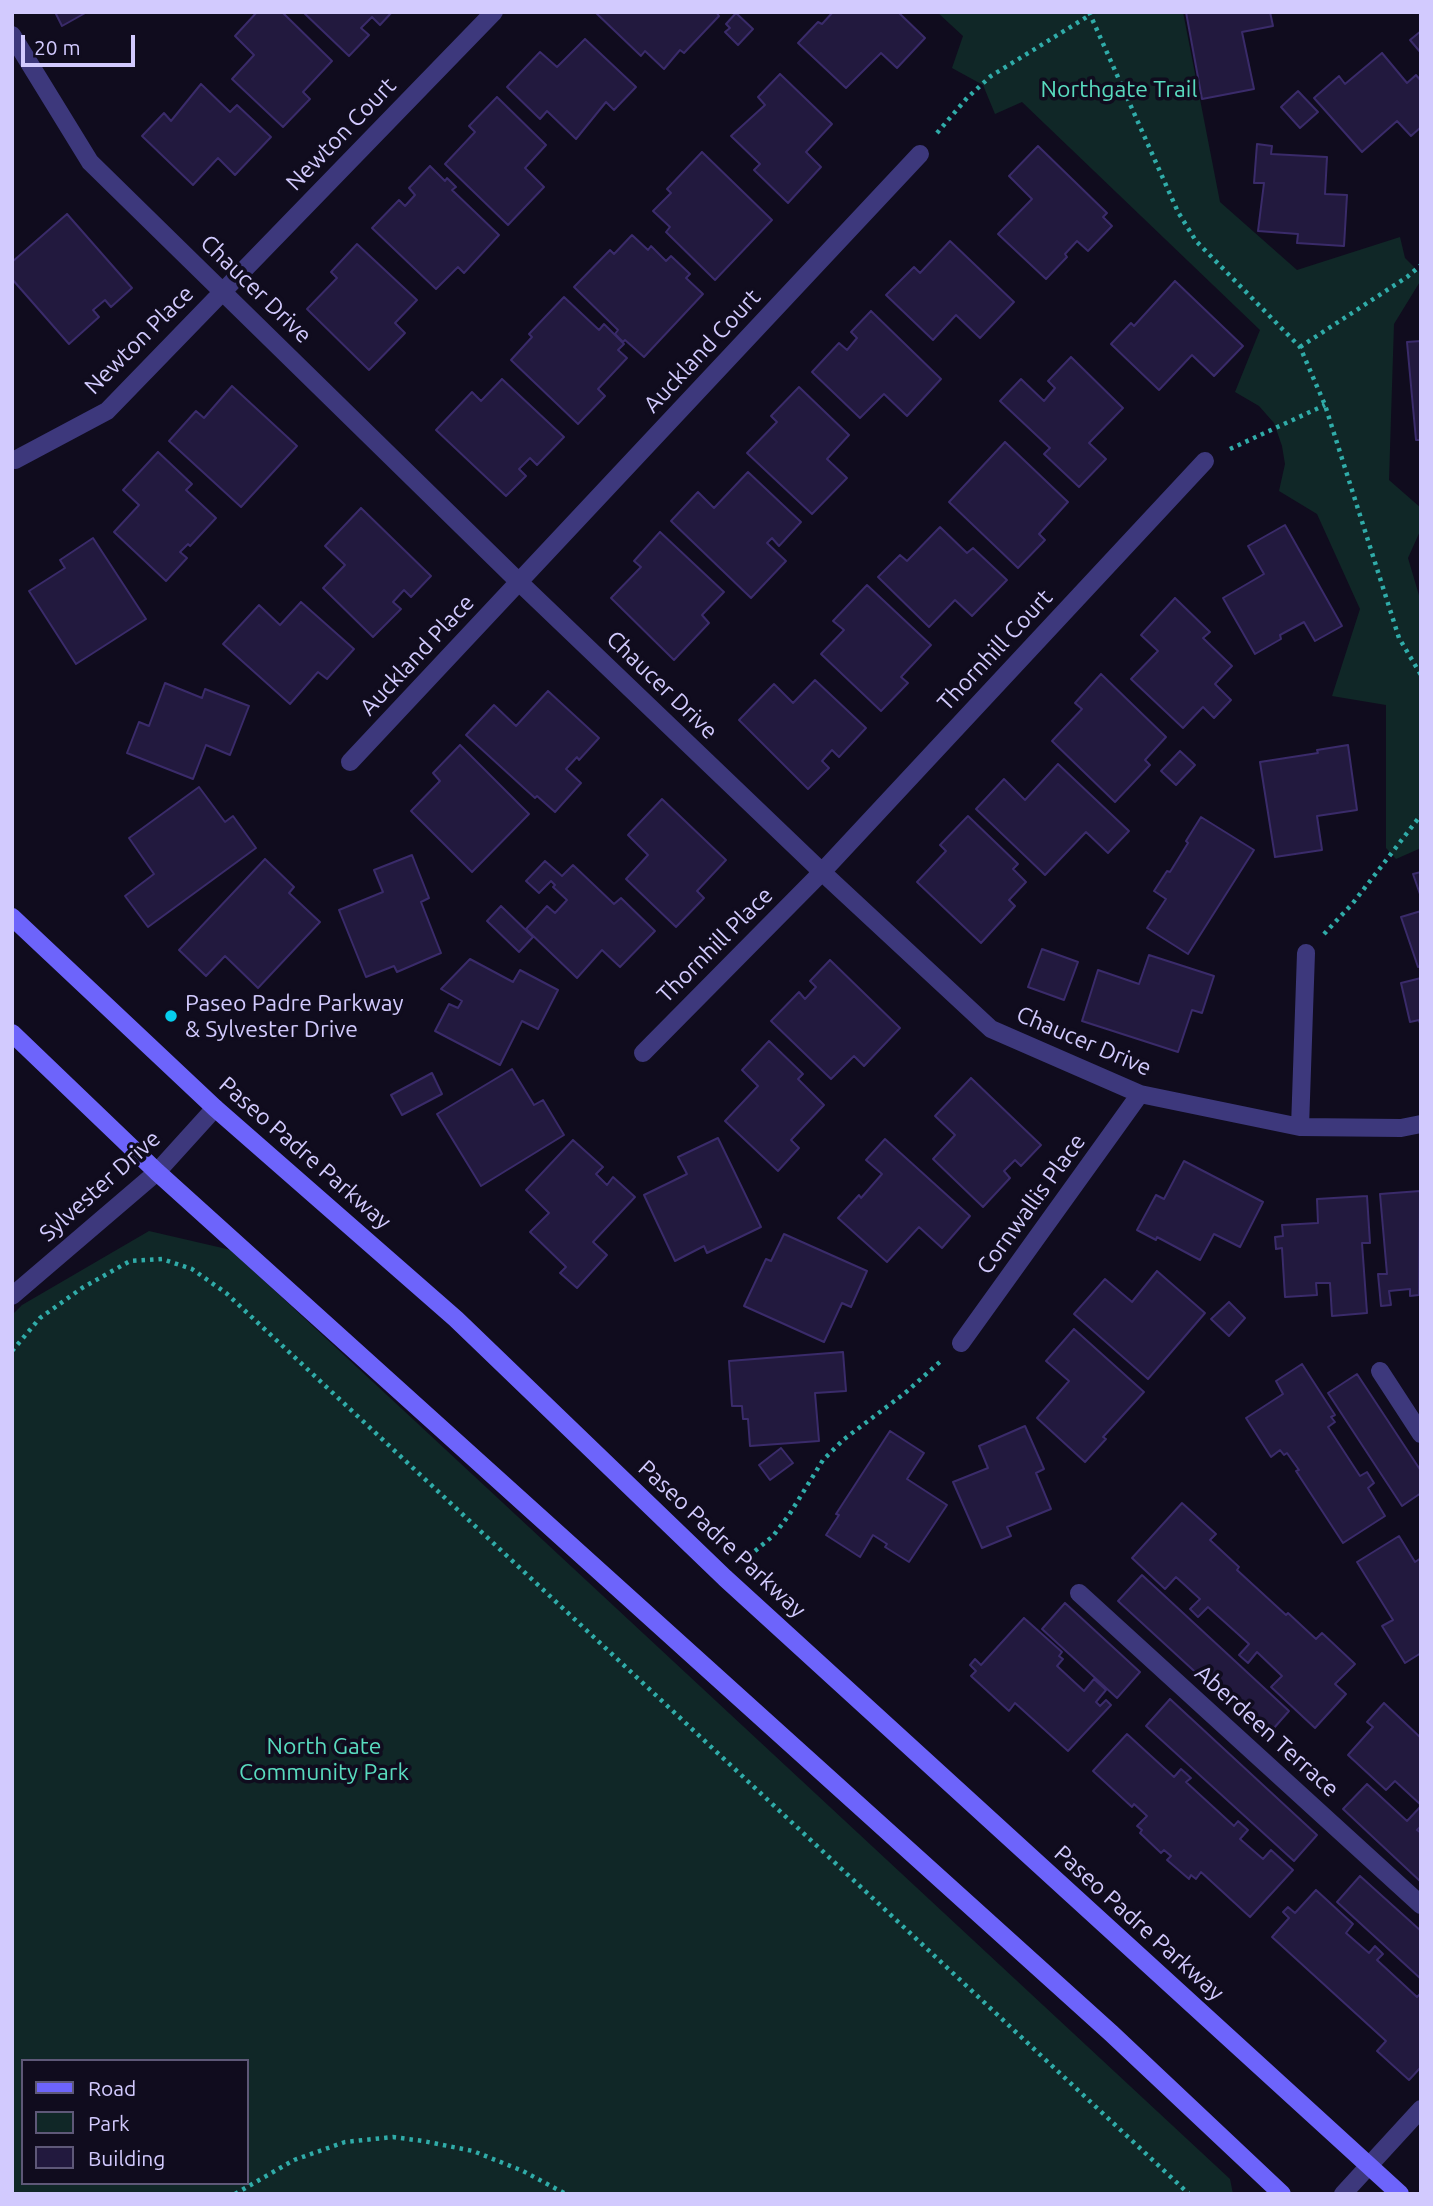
<!DOCTYPE html>
<html>
<head>
<meta charset="utf-8">
<style>
  body { margin:0 }
  #map { position:relative; width:1433px; height:2206px; overflow:hidden; background:#100c1e; font-family:Ubuntu,sans-serif }
  canvas { display:block }
  .frame { position:absolute; inset:0; border:14px solid #d2cafe; pointer-events:none }
  .legend { position:absolute; left:21px; top:2059px; width:228px; height:126px; box-sizing:border-box; background:#100c1e; border:2px solid #5e5878; margin:0; padding:9px 12px; list-style:none; font-size:21px; color:#d2cafe }
  .legend li { display:flex; align-items:center; gap:14px; height:35px }
  .legend b { width:35px; border:2px solid #5e5878 }
  .scale { position:absolute; left:21px; top:35px; width:114px; height:32px; box-sizing:border-box; border:4px solid #d2cafe; border-top:0; padding-left:9px; font-size:21px; line-height:24px; white-space:nowrap; color:#d2cafe; -webkit-text-stroke:5px #100c1e; paint-order:stroke }
</style>
</head>
<body>
<div id="map">
<canvas width="1433" height="2206"></canvas>
<div class="frame"></div>
<ul class="legend">
<li><b style="height:9px;background:#6d64fb"></b>Road</li>
<li><b style="height:19px;background:#102727"></b>Park</li>
<li><b style="height:19px;background:#22193e"></b>Building</li>
</ul>
<div class="scale">20 m</div>
</div>
<script>
const g = document.querySelector('canvas').getContext('2d');
g.lineJoin = 'round';
function paint(path, color) {
  g.fillStyle = color;
  g.fill(path, 'evenodd');
}
function poly(rows) {
  const path = new Path2D();
  for (const r of rows) {
    path.moveTo(r[0], r[1]);
    for (let i = 2; i < r.length; i += 2) path.lineTo(r[i], r[i + 1]);
  }
  return path;
}
function strokePath(path, color, width, dash) {
  g.strokeStyle = color;
  g.lineWidth = width;
  g.lineCap = dash ? 'butt' : 'round';
  g.setLineDash(dash || []);
  g.stroke(path);
}
function write(font, color, halo, rows, align = 'center') {
  g.font = font + ' Ubuntu,sans-serif';
  g.lineWidth = 7;
  g.setLineDash([]);
  g.textBaseline = 'middle';
  g.strokeStyle = halo;
  g.fillStyle = color;
  for (const [text, x, y, turn = 0] of rows) {
    g.save();
    g.translate(x, y);
    g.rotate((+turn || 0) * Math.PI / 180);
    g.textAlign = isNaN(turn) ? turn : align;
    if (halo) g.strokeText(text, 0, 0);
    g.fillText(text, 0, 0);
    g.restore();
  }
}
paint(poly([
  [937,12,1183,12,1220,202,1297,270,1400,237,1405,258,1421,274,1421,280,1394,324,1389,480,1421,508,1421,529,1408,558,1421,602,1421,848,1396,859,1386,848,1386,705,1332,696,1360,609,1317,514,1279,491,1285,464,1282,446,1274,423,1259,406,1235,392,1260,330,1022,102,995,114,983,85,952,68,963,36],
  [149,1231,231,1250,1230,2179,1233,2194,12,2194,12,1315,22,1305],
  [23,2061,247,2061,247,2183,23,2183]
]), '#102727');
const building = poly([
  [55,12,87,12,62,26,55,12],
  [257,12,282,12,332,61,303,92,310,99,283,127,232,79,254,55,235,36,257,12],
  [303,12,392,12,380,25,372,17,361,28,369,35,349,56,303,12],
  [595,12,716,12,719,16,684,53,680,50,664,69,645,51,641,56,595,12],
  [833,12,898,12,925,38,897,68,881,53,846,88,798,43,818,22,822,24,833,12],
  [1186,12,1270,12,1273,26,1242,32,1254,89,1202,99,1186,12],
  [736,13,753,29,738,45,725,32,730,28,726,24,736,13],
  [1421,31,1421,53,1410,40,1421,31],
  [585,39,636,87,614,110,606,102,576,139,547,111,540,119,507,87,540,52,557,67,585,39],
  [1382,53,1407,83,1416,75,1421,81,1421,127,1411,136,1397,121,1362,152,1314,98,1339,76,1345,84,1382,53],
  [780,74,832,124,806,152,821,167,788,203,754,170,760,164,731,136,765,105,758,97,780,74],
  [201,84,230,112,237,105,271,137,235,175,218,158,193,185,142,136,164,113,171,121,201,84],
  [1298,91,1318,112,1300,128,1281,107,1298,91],
  [497,97,546,145,525,168,544,187,508,225,445,164,475,132,469,126,497,97],
  [1257,144,1272,146,1271,154,1327,157,1325,194,1347,195,1344,246,1297,243,1298,234,1258,231,1264,183,1254,183,1257,144],
  [1038,146,1107,213,1103,217,1112,226,1088,251,1077,241,1065,254,1067,257,1046,279,998,234,1032,199,1009,176,1038,146],
  [702,152,772,220,715,280,666,232,670,227,653,211,671,193,667,189,702,152],
  [430,166,445,181,447,178,456,187,452,190,499,235,464,273,458,267,436,289,372,228,399,200,405,206,415,195,409,188,430,166],
  [67,214,132,288,111,307,105,300,93,310,99,317,69,344,12,279,12,262,67,214],
  [632,235,648,250,651,246,666,261,671,256,690,274,686,278,703,294,644,357,625,340,623,342,615,334,618,330,574,287,610,250,614,254,632,235],
  [950,241,1014,302,980,338,956,315,933,340,886,295,914,267,920,273,950,241],
  [357,244,417,300,395,323,405,333,369,370,307,309,337,278,331,272,357,244],
  [1175,281,1243,346,1214,376,1192,355,1159,390,1111,344,1131,323,1134,326,1175,281],
  [564,297,599,330,604,324,624,344,618,350,627,358,598,389,605,396,578,424,511,360,532,337,529,334,564,297],
  [871,311,941,379,907,416,884,394,860,418,812,372,839,343,847,350,857,338,851,332,871,311],
  [1421,341,1421,440,1416,440,1407,342,1421,341],
  [1071,357,1123,408,1089,443,1106,459,1079,487,1044,454,1050,448,1000,401,1021,379,1044,401,1055,388,1048,381,1071,357],
  [502,379,564,437,537,465,530,458,519,469,526,476,506,496,436,430,472,392,481,401,502,379],
  [232,386,297,446,241,507,169,441,196,411,204,418,232,386],
  [799,387,849,435,827,459,847,478,812,514,747,453,777,422,771,416,799,387],
  [1005,442,1068,502,1039,534,1045,540,1018,568,949,502,1005,442],
  [158,452,192,484,186,490,216,518,190,546,188,544,180,552,187,558,166,581,114,532,139,505,123,490,158,452],
  [748,472,801,522,779,546,772,538,767,543,786,561,751,598,671,521,698,492,714,508,748,472],
  [361,508,431,576,411,597,404,590,393,602,401,609,373,637,323,588,345,565,325,546,361,508],
  [1285,525,1342,626,1315,641,1304,622,1280,635,1281,639,1255,654,1223,598,1264,574,1248,546,1285,525],
  [940,527,967,553,973,548,1007,580,972,616,955,600,929,627,878,577,900,555,907,561,940,527],
  [660,532,724,592,702,615,709,623,674,660,611,598,641,567,634,561,660,532],
  [93,538,146,619,76,664,29,591,65,568,60,560,93,538],
  [867,585,931,645,901,677,908,683,881,711,821,654,844,630,833,621,867,585],
  [1175,598,1210,632,1203,638,1232,666,1215,684,1231,700,1214,718,1203,707,1183,728,1131,679,1158,651,1141,635,1175,598],
  [301,602,354,649,327,679,318,672,290,704,223,644,259,605,280,625,301,602],
  [1101,674,1166,737,1145,760,1150,765,1115,802,1052,741,1082,709,1075,703,1101,674],
  [815,680,866,728,839,757,832,750,822,761,829,768,808,789,739,720,774,684,793,703,815,680],
  [165,683,202,698,205,689,249,706,230,755,206,745,193,779,127,753,139,722,149,726,165,683],
  [548,691,599,738,579,760,577,757,566,769,581,783,555,812,537,796,535,798,466,735,494,705,516,726,548,691],
  [460,745,529,814,472,872,411,811,440,781,433,773,460,745],
  [1348,745,1357,810,1317,816,1322,850,1275,857,1260,762,1318,753,1317,750,1348,745],
  [1180,751,1195,765,1176,785,1161,771,1180,751],
  [1058,764,1129,831,1108,853,1086,832,1045,875,976,809,1004,779,1025,800,1058,764],
  [199,787,225,822,233,816,256,848,148,927,125,896,154,874,129,838,199,787],
  [662,799,726,860,697,891,704,898,676,927,626,879,648,855,628,835,662,799],
  [968,816,1018,864,1013,869,1026,882,1009,900,1015,906,981,943,917,882,946,851,940,845,968,816],
  [1201,817,1254,850,1188,954,1147,928,1166,899,1154,891,1167,871,1170,872,1188,843,1186,841,1201,817],
  [412,855,429,898,421,902,441,953,397,972,394,966,366,977,339,910,383,892,374,870,412,855],
  [265,859,294,887,289,893,320,922,258,988,225,956,206,976,179,950,265,859],
  [545,861,562,876,573,865,614,904,621,898,655,931,620,967,602,950,577,978,526,929,547,906,555,913,567,900,553,887,555,885,551,881,539,893,526,881,545,861],
  [1421,872,1421,897,1413,874,1421,872],
  [501,906,533,937,519,952,487,921,501,906],
  [1421,911,1421,966,1418,967,1401,917,1421,911],
  [1042,949,1078,962,1064,1000,1028,987,1042,949],
  [1149,955,1214,976,1202,1013,1192,1010,1178,1052,1082,1021,1098,970,1139,984,1149,955],
  [470,959,513,982,520,970,558,990,538,1029,522,1021,500,1065,435,1031,449,1004,458,1008,462,1001,441,989,470,959],
  [830,960,900,1028,864,1066,854,1056,831,1079,771,1021,799,992,805,999,816,987,810,981,830,960],
  [1421,978,1421,1027,1419,1020,1410,1022,1401,983,1421,978],
  [769,1041,803,1074,798,1079,824,1105,791,1140,799,1148,778,1171,725,1121,758,1086,742,1070,769,1041],
  [512,1069,534,1105,543,1100,564,1135,481,1186,437,1114,512,1069],
  [432,1073,442,1094,402,1115,391,1095,432,1073],
  [971,1078,1041,1145,1021,1166,1015,1160,1004,1171,1010,1178,983,1207,933,1159,955,1135,935,1116,971,1078],
  [718,1138,761,1227,707,1253,704,1246,675,1261,644,1195,687,1174,678,1157,718,1138],
  [885,1139,970,1216,942,1248,919,1227,887,1262,838,1218,859,1195,861,1198,882,1174,866,1160,885,1139],
  [573,1140,603,1167,596,1174,607,1185,613,1177,635,1197,593,1242,607,1255,577,1288,560,1273,566,1267,530,1232,549,1213,526,1190,573,1140],
  [1184,1161,1263,1202,1240,1247,1214,1234,1200,1260,1157,1237,1156,1240,1137,1230,1156,1195,1164,1199,1184,1161],
  [1420,1191,1419,1295,1410,1296,1410,1289,1389,1291,1391,1305,1381,1306,1378,1274,1387,1274,1380,1194,1420,1191],
  [1367,1196,1370,1243,1362,1243,1367,1313,1332,1316,1330,1283,1316,1283,1317,1295,1285,1297,1282,1248,1276,1249,1275,1237,1283,1236,1282,1225,1318,1223,1317,1199,1367,1196],
  [784,1234,867,1271,851,1307,842,1303,824,1342,744,1306,766,1259,771,1261,784,1234],
  [1157,1271,1205,1313,1148,1379,1074,1314,1105,1279,1132,1302,1157,1271],
  [1229,1302,1245,1318,1229,1336,1211,1319,1229,1302],
  [1074,1329,1144,1392,1103,1437,1106,1439,1085,1462,1037,1418,1069,1381,1046,1361,1074,1329],
  [843,1352,846,1391,815,1393,819,1441,750,1446,748,1419,743,1419,742,1406,732,1406,729,1361,843,1352],
  [1302,1364,1335,1415,1331,1417,1335,1422,1328,1427,1360,1476,1367,1472,1374,1483,1368,1488,1385,1516,1343,1543,1296,1471,1299,1470,1287,1453,1284,1455,1280,1450,1271,1457,1246,1418,1283,1394,1276,1381,1302,1364],
  [1357,1374,1421,1471,1421,1493,1402,1506,1328,1393,1357,1374],
  [1025,1426,1044,1469,1036,1473,1051,1509,1007,1527,1011,1536,982,1548,953,1482,988,1468,979,1446,1025,1426],
  [890,1431,924,1453,907,1479,947,1505,909,1562,885,1547,887,1544,873,1535,860,1557,826,1535,839,1515,836,1514,890,1431],
  [781,1448,793,1463,770,1480,759,1465,781,1448],
  [1182,1503,1216,1534,1210,1540,1239,1567,1237,1570,1286,1615,1288,1613,1316,1639,1322,1633,1355,1664,1335,1684,1346,1694,1315,1728,1271,1687,1282,1676,1257,1652,1248,1663,1239,1655,1249,1644,1208,1607,1198,1617,1190,1609,1200,1599,1176,1577,1165,1589,1132,1558,1182,1503],
  [1399,1536,1415,1562,1421,1558,1421,1653,1405,1663,1382,1626,1393,1620,1357,1562,1399,1536],
  [1142,1575,1289,1711,1266,1737,1118,1601,1142,1575],
  [1065,1603,1140,1672,1117,1698,1042,1629,1065,1603],
  [1024,1618,1062,1652,1059,1656,1063,1659,1057,1666,1084,1691,1094,1679,1106,1690,1096,1702,1100,1706,1106,1700,1111,1705,1068,1751,1015,1703,1009,1711,971,1676,976,1671,970,1665,975,1659,981,1665,1024,1618],
  [1170,1699,1317,1835,1294,1861,1146,1726,1170,1699],
  [1384,1703,1421,1738,1421,1805,1395,1781,1386,1790,1348,1755,1373,1727,1367,1722,1384,1703],
  [1127,1734,1174,1777,1181,1769,1191,1778,1186,1782,1234,1826,1238,1821,1248,1830,1240,1839,1263,1859,1271,1850,1293,1870,1250,1917,1201,1872,1196,1879,1191,1875,1189,1879,1167,1860,1171,1856,1164,1850,1161,1853,1140,1833,1142,1830,1137,1826,1147,1816,1134,1804,1132,1807,1093,1771,1127,1734],
  [1367,1784,1407,1821,1421,1806,1421,1826,1417,1830,1421,1833,1421,1882,1343,1809,1367,1784],
  [1360,1876,1421,1931,1421,1979,1337,1902,1360,1876],
  [1316,1890,1353,1924,1346,1933,1369,1953,1375,1946,1383,1954,1377,1960,1417,1997,1421,1993,1421,2067,1409,2080,1377,2051,1386,2041,1272,1937,1289,1918,1283,1912,1288,1907,1295,1913,1316,1890]
]);
paint(building, '#22193e');
strokePath(building, '#3a2b6a', 2);
strokePath(poly([
  [1089,12,1178,212,1196,241,1300,347,1325,405,1399,638,1421,675],
  [937,133,967,98,991,76,1090,15],
  [1300,347,1407,277,1421,265],
  [1230,449,1325,405],
  [1324,934,1353,903,1421,815],
  [12,1351,40,1318,82,1288,130,1261,162,1259,192,1269,226,1293,1189,2194],
  [755,1551,773,1536,789,1515,823,1460,843,1440,905,1393,942,1360],
  [235,2194,294,2160,345,2142,393,2137,423,2141,473,2151,523,2171,566,2194]
]), '#30aca9', 4.5, [3.5, 5]);
strokePath(poly([
  [12,35,90,162,519,582,822,872,991,1029,1140,1094,1300,1127,1401,1128,1421,1124],
  [15,460,107,411,494,12],
  [350,762,920,154],
  [643,1053,822,872,1205,461],
  [1300,1127,1306,953],
  [12,1296,157,1172,215,1108],
  [961,1343,1140,1094],
  [1380,1371,1421,1434],
  [1079,1593,1421,1905],
  [1343,2194,1421,2109]
]), '#3d387c', 18);
strokePath(poly([
  [12,917,215,1108,456,1319,725,1578,1400,2194],
  [12,1033,157,1172,1111,2033,1282,2194]
]), '#6d64fb', 18);
for (const [x, y, r, color] of [
  [171,1016,7,"#06ceee"]
]) {
  const dot = new Path2D();
  dot.arc(x, y, r, 0, 2 * Math.PI);
  g.fillStyle = color;
  g.fill(dot);
  strokePath(dot, '#100c1e', 2.5);
}
write('23px', '#59dbbf', '#100c1e', [
  ["Northgate Trail",1119,89],
  ["North Gate",324,1746],
  ["Community Park",324,1772]
]);
write('23px', '#d2cafe', '#100c1e', [
  ["Newton Court",341,134,-46],
  ["Chaucer Drive",256,289,44],
  ["Newton Place",139,340,-45],
  ["Auckland Court",702,351,-47],
  ["Thornhill Court",995,650,-47],
  ["Auckland Place",417,655,-47],
  ["Chaucer Drive",662,685,44],
  ["Thornhill Place",715,945,-45],
  ["Chaucer Drive",1084,1041,23],
  ["Paseo Padre Parkway",305,1153,41],
  ["Sylvester Drive",100,1186,-42],
  ["Cornwallis Place",1031,1204,-54],
  ["Paseo Padre Parkway",722,1539,43],
  ["Aberdeen Terrace",1267,1731,42],
  ["Paseo Padre Parkway",1139,1923,42]
]);
write('23px', '#d2cafe', '#100c1e', [
  ["Paseo Padre Parkway",185,1003],
  ["& Sylvester Drive",185,1029]
], 'left');
</script>
</body>
</html>
